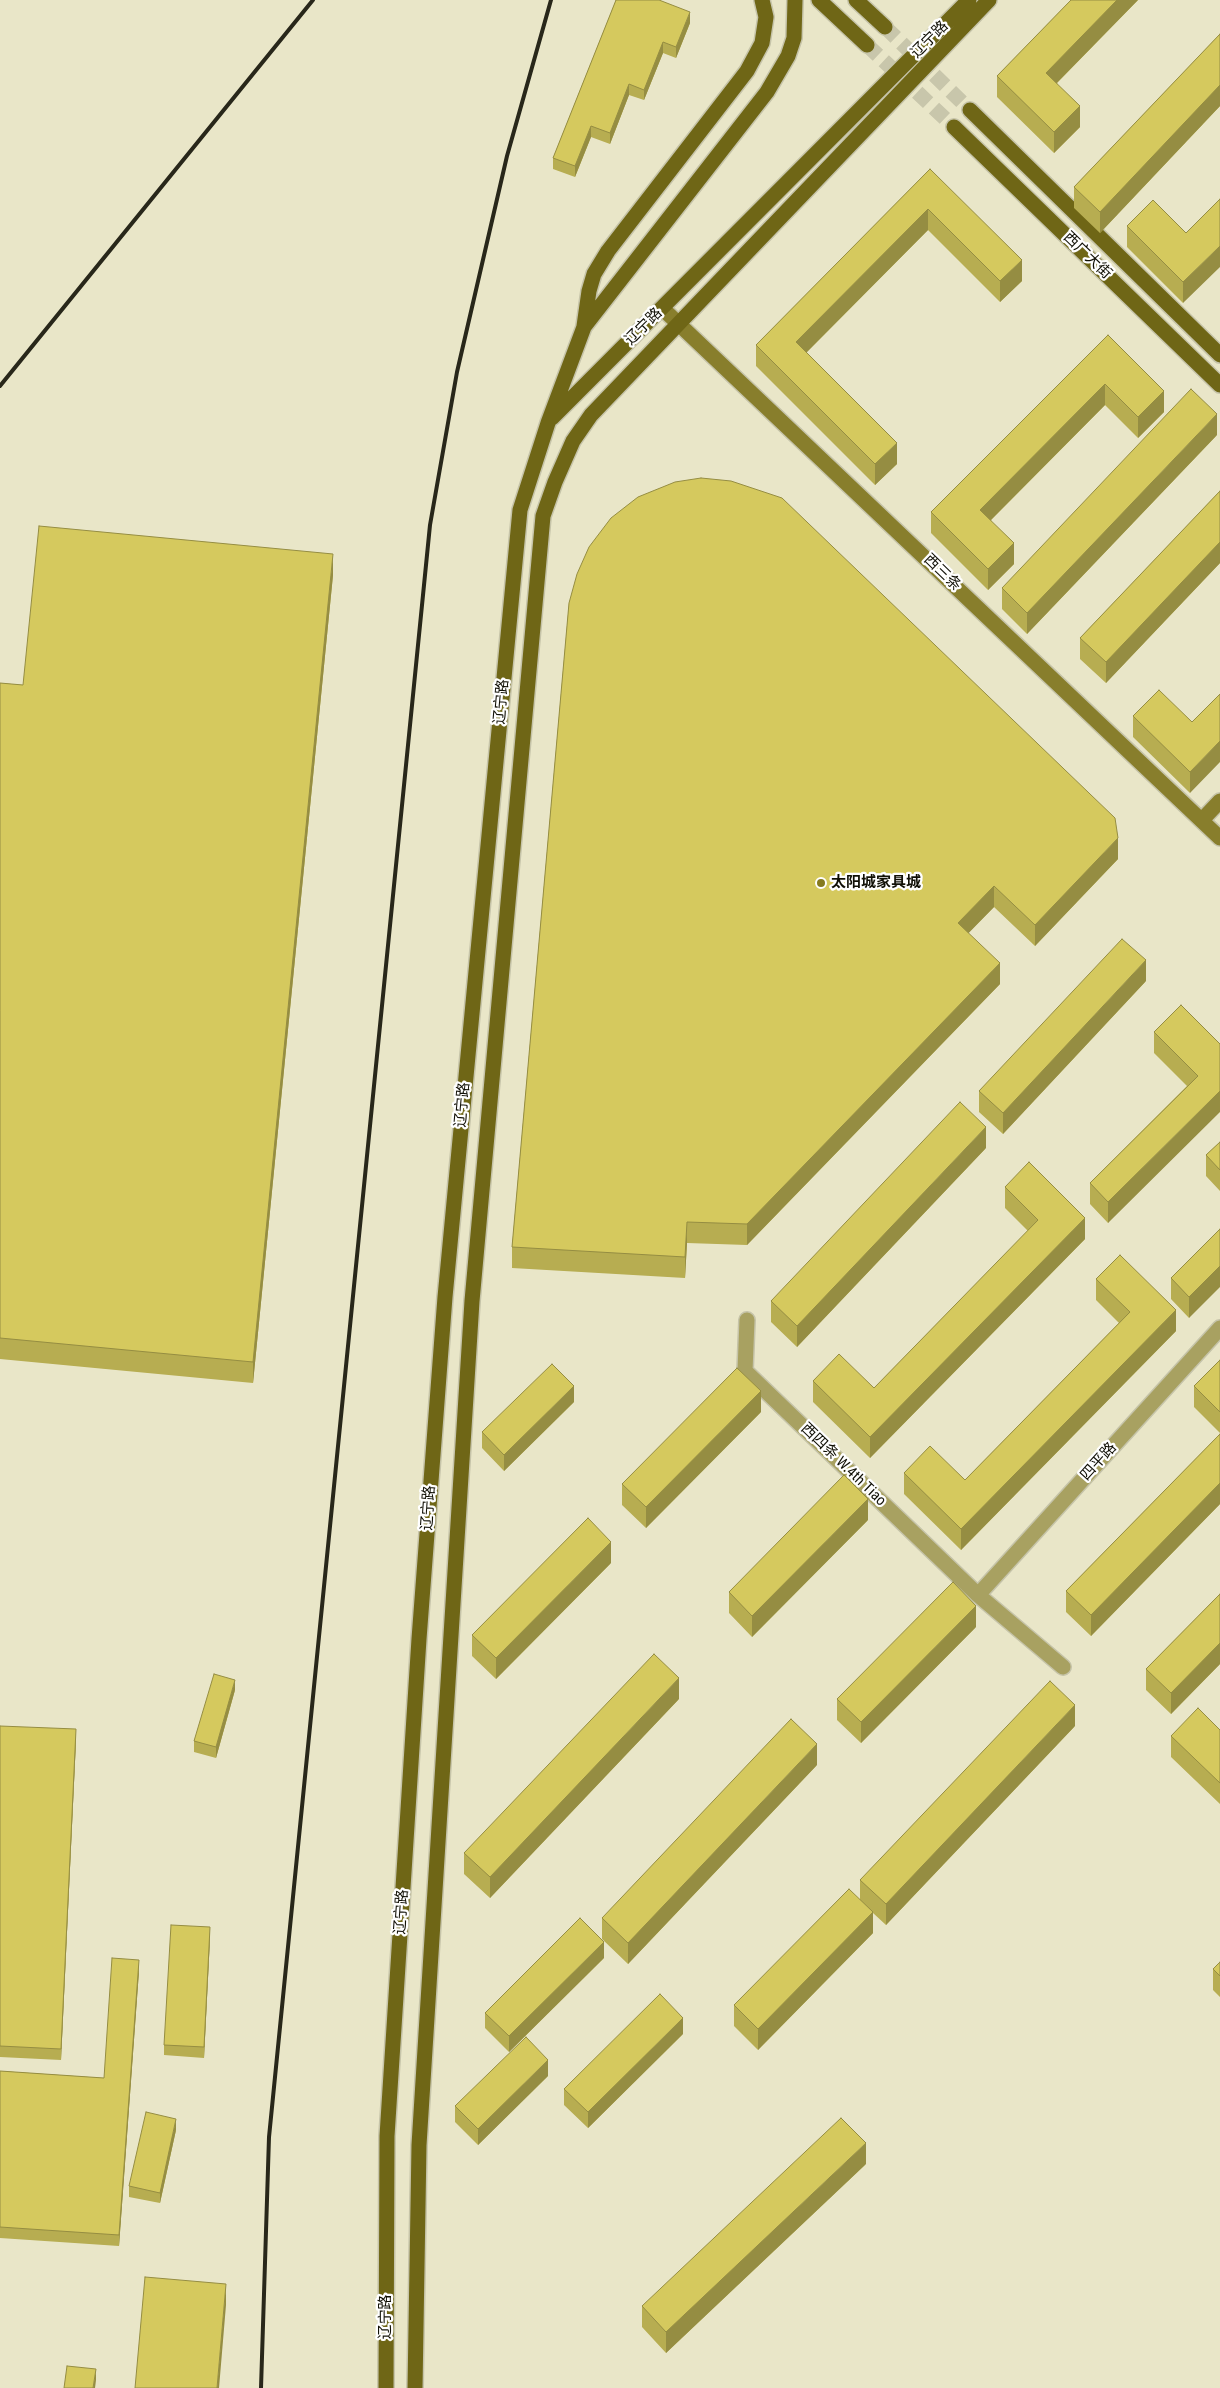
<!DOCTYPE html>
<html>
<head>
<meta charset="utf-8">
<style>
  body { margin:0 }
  canvas { display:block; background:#e9e6c8 }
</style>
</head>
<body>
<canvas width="1220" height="2388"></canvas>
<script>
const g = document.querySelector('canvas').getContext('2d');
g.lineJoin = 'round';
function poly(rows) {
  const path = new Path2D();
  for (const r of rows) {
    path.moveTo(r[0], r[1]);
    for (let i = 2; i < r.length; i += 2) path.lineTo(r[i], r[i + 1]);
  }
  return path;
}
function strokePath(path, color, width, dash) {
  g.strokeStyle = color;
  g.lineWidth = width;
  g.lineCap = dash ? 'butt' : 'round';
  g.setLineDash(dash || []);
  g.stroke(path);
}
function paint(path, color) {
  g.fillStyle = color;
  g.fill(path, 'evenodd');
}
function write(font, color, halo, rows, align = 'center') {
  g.font = font + ' "Roboto Condensed","Noto Sans SC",sans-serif';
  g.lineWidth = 4.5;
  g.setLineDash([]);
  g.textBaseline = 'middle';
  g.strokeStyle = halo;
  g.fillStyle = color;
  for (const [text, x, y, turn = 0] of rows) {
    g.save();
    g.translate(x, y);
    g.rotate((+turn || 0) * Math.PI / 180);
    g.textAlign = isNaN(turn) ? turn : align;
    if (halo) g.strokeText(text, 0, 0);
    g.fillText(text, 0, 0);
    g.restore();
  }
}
strokePath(poly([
  [885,27,970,110],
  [867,45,954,127]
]), '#c8c6ab', 15, [15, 8]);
const street = poly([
  [747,1320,745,1371,978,1595,1063,1667],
  [978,1595,1220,1328]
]);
const secondary = poly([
  [663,309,1220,838],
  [1202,820,1220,801]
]);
const primary = poly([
  [819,0,867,45],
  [856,0,885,27],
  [970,110,1220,355],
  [954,127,1220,385],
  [584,326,589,291,594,274,608,251,747,71,762,43,766,17,762,0],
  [552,418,969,0],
  [386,2388,387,2136,419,1639,445,1297,520,510,548,423,584,327,767,92,788,56,794,38,795,0],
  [415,2388,419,2145,472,1301,543,516,555,482,573,441,591,415,989,0]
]);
strokePath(street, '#c6c4a9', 18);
strokePath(secondary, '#c6c4a9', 18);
strokePath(primary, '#c6c4a9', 18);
strokePath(street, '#a8a161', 15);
strokePath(secondary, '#887e2c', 15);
strokePath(primary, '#6f6616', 15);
strokePath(poly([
  [0,386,313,0],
  [261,2388,269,2137,430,525,457,372,507,156,551,0]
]), '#28271a', 4);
paint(poly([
  [616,0,690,23,676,58,663,53,644,100,629,95,610,144,591,137,575,177,553,169,553,158],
  [1071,0,1138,0,1057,83,1080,127,1054,153,997,97,997,76],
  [1220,34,1220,106,1100,233,1074,208,1074,187],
  [930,169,1022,281,1000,302,928,230,806,353,897,464,875,485,756,366,756,345],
  [1127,226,1186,233,1183,303,1127,247],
  [1108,335,1164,412,1138,438,1105,405,991,520,1014,564,988,590,931,533,931,512],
  [1217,435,1027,634,1002,609,1002,588],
  [1220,491,1220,563,1106,683,1080,659,1080,638],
  [333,575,253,1383,0,1359,0,683,23,685],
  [569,603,1118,859,1035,946,994,907,968,933,1000,984,747,1245,687,1243,685,1278,512,1268,512,1247],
  [1133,716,1192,722,1190,793,1133,737],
  [1146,981,1003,1134,979,1112,979,1091],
  [1154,1032,1220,1044,1108,1223,1090,1204,1090,1183,1187,1086,1154,1053],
  [1220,1142,1220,1191,1206,1176,1206,1155],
  [986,1148,797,1347,771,1322,771,1301],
  [1005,1187,1085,1239,870,1458,813,1402,813,1381,874,1388,1028,1231,1005,1208],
  [1220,1229,1189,1318,1171,1299,1171,1278],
  [1096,1279,1176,1331,961,1550,904,1494,904,1473,965,1480,1119,1323,1096,1300],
  [1220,1360,1220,1433,1194,1407,1194,1386],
  [574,1402,504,1471,482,1448,482,1432],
  [761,1412,646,1528,622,1505,622,1484],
  [1220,1434,1220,1504,1091,1636,1066,1612,1066,1591],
  [868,1520,752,1637,729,1613,729,1592],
  [611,1563,496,1679,472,1656,472,1635],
  [1220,1594,1220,1664,1171,1714,1146,1690,1146,1669],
  [976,1627,861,1743,837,1720,837,1699],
  [235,1690,216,1758,194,1752,194,1741],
  [679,1699,490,1898,464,1874,464,1853],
  [0,1726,76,1740,61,2060,0,2057],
  [1075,1726,886,1925,873,1913,873,1933,758,2050,734,2026,734,2005,860,1899,860,1880],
  [1220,1730,1220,1804,1171,1757,1171,1736],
  [817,1765,628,1964,602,1939,602,1918],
  [210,1938,204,2058,164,2055,164,2045],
  [604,1958,509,2052,485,2028,485,2013],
  [1220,1962,1220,1997,1213,1990,1213,1969],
  [139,1971,119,2246,0,2238,0,2071,104,2078],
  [683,2034,588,2128,564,2105,564,2089],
  [548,2076,478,2145,455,2122,455,2106],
  [176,2130,160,2203,129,2197,129,2186],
  [866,2164,666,2353,642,2327,642,2306]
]), '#b7ad51');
paint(poly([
  [1117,0,1138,0,1046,94,1046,73],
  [690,12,690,23,676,58,676,47],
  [663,42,663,53,644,100,644,90],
  [629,84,629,95,610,144,610,133],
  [1220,85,1220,106,1100,233,1100,212],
  [1080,106,1080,127,1054,153,1054,132],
  [591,126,591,137,575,177,575,166],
  [928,209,928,230,796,363,796,342],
  [1220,246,1220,267,1183,303,1183,282],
  [1022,260,1022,281,1000,302,1000,281],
  [1105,384,1105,405,980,531,980,510],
  [1164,391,1164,412,1138,438,1138,417],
  [1217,414,1217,435,1027,634,1027,613],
  [897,443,897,464,875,485,875,464],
  [1220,542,1220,563,1106,683,1106,662],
  [1014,543,1014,564,988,590,988,569],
  [333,554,333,575,253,1383,253,1362],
  [1220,741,1220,762,1190,793,1190,772],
  [1118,838,1118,859,1035,946,1035,925],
  [994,886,994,907,958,944,958,923],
  [1146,960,1146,981,1003,1134,1003,1113],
  [1000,963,1000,984,747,1245,747,1224],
  [1220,1091,1220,1112,1108,1223,1108,1202],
  [986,1127,986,1148,797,1347,797,1326],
  [1085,1218,1085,1239,870,1458,870,1437],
  [687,1222,687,1243,685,1278,685,1257],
  [1220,1266,1220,1287,1189,1318,1189,1297],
  [1176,1310,1176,1331,961,1550,961,1529],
  [574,1386,574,1402,504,1471,504,1455],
  [761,1391,761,1412,646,1528,646,1507],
  [1220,1483,1220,1504,1091,1636,1091,1615],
  [868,1499,868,1520,752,1637,752,1616],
  [611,1542,611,1563,496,1679,496,1658],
  [976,1606,976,1627,861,1743,861,1722],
  [1220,1643,1220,1664,1171,1714,1171,1693],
  [679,1678,679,1699,490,1898,490,1877],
  [235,1680,235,1690,216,1758,216,1747],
  [1075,1705,1075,1726,886,1925,886,1904],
  [76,1729,76,1740,61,2060,61,2049],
  [817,1744,817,1765,628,1964,628,1943],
  [873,1912,873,1933,758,2050,758,2029],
  [210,1927,210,1938,204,2058,204,2047],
  [604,1942,604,1958,509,2052,509,2036],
  [139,1960,139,1971,119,2246,119,2235],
  [683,2018,683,2034,588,2128,588,2112],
  [548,2060,548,2076,478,2145,478,2129],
  [176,2119,176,2130,160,2203,160,2193],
  [866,2143,866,2164,666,2353,666,2332],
  [226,2284,226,2305,219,2388,217,2388],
  [96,2369,96,2380,95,2388,93,2388]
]), '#958d42');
const building = poly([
  [616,0,659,0,690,12,676,47,663,42,644,90,629,84,610,133,591,126,575,166,553,158,616,0],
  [1071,0,1117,0,1046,73,1080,106,1054,132,997,76,1071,0],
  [1220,34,1220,85,1100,212,1074,187,1220,34],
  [930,169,1022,260,1000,281,928,209,796,342,897,443,875,464,756,345,930,169],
  [1220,199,1220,246,1183,282,1127,226,1153,200,1186,233,1220,199],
  [1108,335,1164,391,1138,417,1105,384,980,510,1014,543,988,569,931,512,1108,335],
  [1191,389,1217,414,1027,613,1002,588,1191,389],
  [701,478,731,481,782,498,1115,818,1118,838,1035,925,994,886,958,923,1000,963,747,1224,687,1222,685,1257,512,1247,569,603,577,574,589,547,611,518,638,497,675,482,701,478],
  [1220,491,1220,542,1106,662,1080,638,1220,491],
  [39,526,333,554,253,1362,0,1338,0,683,23,685,39,526],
  [1159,690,1192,722,1220,694,1220,741,1190,772,1133,716,1159,690],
  [1122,939,1146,960,1003,1113,979,1091,1122,939],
  [1181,1005,1220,1044,1220,1091,1108,1202,1090,1183,1198,1076,1154,1032,1181,1005],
  [960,1102,986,1127,797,1326,771,1301,960,1102],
  [1220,1142,1220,1170,1206,1155,1220,1142],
  [1029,1162,1085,1218,870,1437,813,1381,839,1354,874,1388,1038,1220,1005,1187,1029,1162],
  [1220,1229,1220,1266,1189,1297,1171,1278,1220,1229],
  [1120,1255,1176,1310,961,1529,904,1473,930,1446,965,1480,1130,1312,1096,1279,1120,1255],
  [1220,1360,1220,1412,1194,1386,1220,1360],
  [552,1364,574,1386,504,1455,482,1432,552,1364],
  [737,1368,761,1391,646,1507,622,1484,737,1368],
  [1220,1434,1220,1483,1091,1615,1066,1591,1220,1434],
  [844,1475,868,1499,752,1616,729,1592,844,1475],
  [588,1518,611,1542,496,1658,472,1635,588,1518],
  [953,1582,976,1606,861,1722,837,1699,953,1582],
  [1220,1594,1220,1643,1171,1693,1146,1669,1220,1594],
  [654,1654,679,1678,490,1877,464,1853,654,1654],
  [214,1674,235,1680,216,1747,194,1741,214,1674],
  [1050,1681,1075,1705,886,1904,860,1880,1050,1681],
  [1198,1708,1220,1730,1220,1783,1171,1736,1198,1708],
  [791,1719,817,1744,628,1943,602,1918,791,1719],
  [0,1726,76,1729,61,2049,0,2046,0,1726],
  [849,1889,873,1912,758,2029,734,2005,849,1889],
  [580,1918,604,1942,509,2036,485,2013,580,1918],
  [171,1925,210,1927,204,2047,164,2045,171,1925],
  [112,1958,139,1960,119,2235,0,2227,0,2071,104,2078,112,1958],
  [1220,1962,1220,1976,1213,1969,1220,1962],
  [660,1994,683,2018,588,2112,564,2089,660,1994],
  [526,2037,548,2060,478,2129,455,2106,526,2037],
  [146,2112,176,2119,160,2193,129,2186,146,2112],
  [841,2118,866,2143,666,2332,642,2306,841,2118],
  [145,2277,226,2284,217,2388,135,2388,145,2277],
  [67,2366,96,2369,93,2388,64,2388,67,2366]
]);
paint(building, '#d5c95e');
strokePath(building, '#958d42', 1);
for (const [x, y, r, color] of [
  [821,883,5,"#857a20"]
]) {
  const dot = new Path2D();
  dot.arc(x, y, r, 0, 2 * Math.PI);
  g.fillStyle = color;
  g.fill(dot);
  strokePath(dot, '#fff', 2);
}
write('15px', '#100f05', '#fff', [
  ["辽宁路",930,40,-45],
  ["西广大街",1087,256,44],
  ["辽宁路",644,327,-45],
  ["西三条",942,573,44],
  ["辽宁路",502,702,-85],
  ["辽宁路",463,1105,-85],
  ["四平路",1099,1462,-48],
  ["西四条 W.4th Tiao",843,1465,44],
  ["辽宁路",429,1508,-86],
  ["辽宁路",402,1912,-86],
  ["辽宁路",386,2317,-90]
]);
write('bold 15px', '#100f05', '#fff', [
  ["太阳城家具城",831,883]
], 'left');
</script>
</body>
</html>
